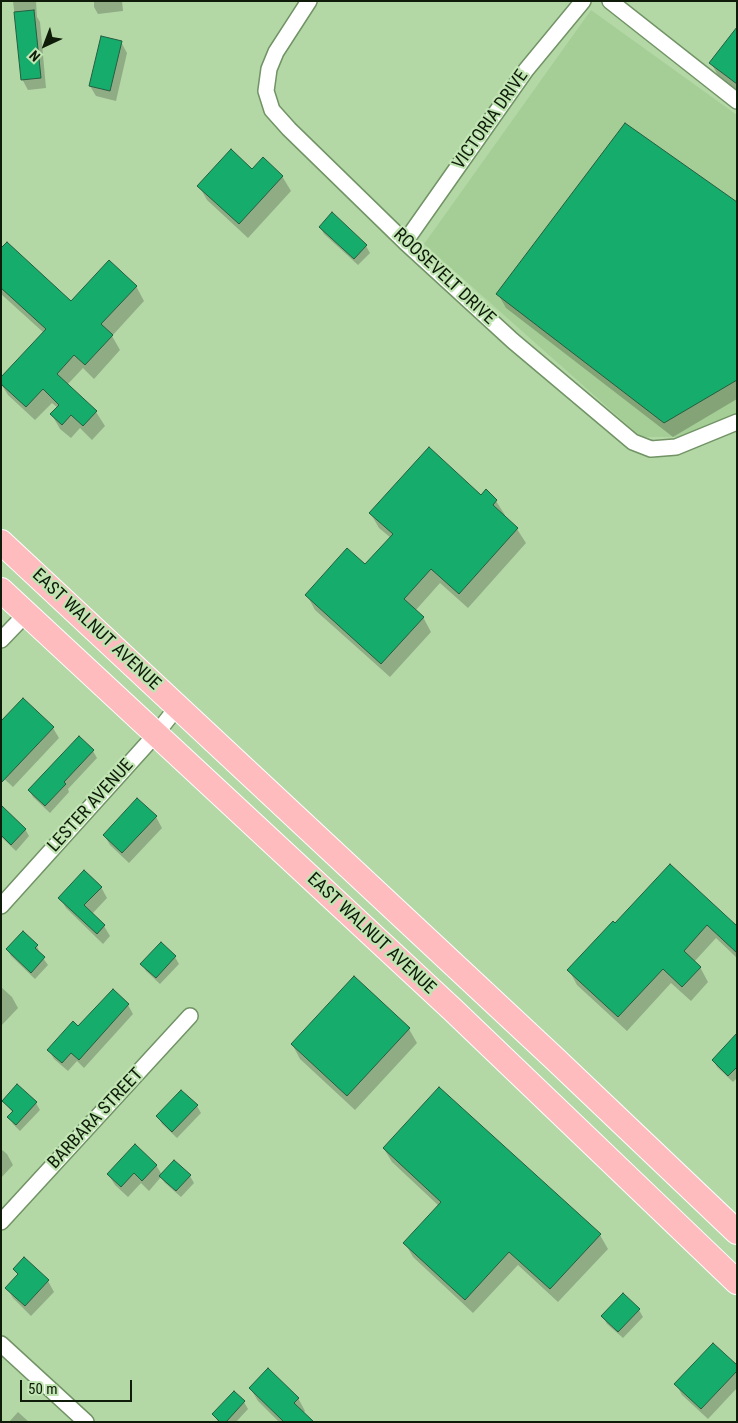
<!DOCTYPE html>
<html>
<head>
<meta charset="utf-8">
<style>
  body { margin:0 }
  #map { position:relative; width:738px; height:1423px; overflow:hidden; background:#b3d8a6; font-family:"Roboto Condensed",sans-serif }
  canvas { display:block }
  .frame { position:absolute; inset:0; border:2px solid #0f1c0a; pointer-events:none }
  .north { position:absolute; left:20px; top:20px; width:50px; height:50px; -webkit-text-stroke:4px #c0e5b2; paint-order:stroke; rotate:223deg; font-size:14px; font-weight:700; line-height:20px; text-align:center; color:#0f1c0a }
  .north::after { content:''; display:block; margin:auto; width:18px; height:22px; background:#0f1c0a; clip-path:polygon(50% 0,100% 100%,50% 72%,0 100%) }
  .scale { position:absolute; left:20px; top:1380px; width:112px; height:22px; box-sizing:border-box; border:2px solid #0f1c0a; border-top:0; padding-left:6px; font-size:15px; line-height:18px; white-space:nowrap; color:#0f1c0a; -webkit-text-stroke:4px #c0e5b2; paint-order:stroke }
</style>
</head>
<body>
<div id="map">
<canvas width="738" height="1423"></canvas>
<div class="frame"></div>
<div class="north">N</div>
<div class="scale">50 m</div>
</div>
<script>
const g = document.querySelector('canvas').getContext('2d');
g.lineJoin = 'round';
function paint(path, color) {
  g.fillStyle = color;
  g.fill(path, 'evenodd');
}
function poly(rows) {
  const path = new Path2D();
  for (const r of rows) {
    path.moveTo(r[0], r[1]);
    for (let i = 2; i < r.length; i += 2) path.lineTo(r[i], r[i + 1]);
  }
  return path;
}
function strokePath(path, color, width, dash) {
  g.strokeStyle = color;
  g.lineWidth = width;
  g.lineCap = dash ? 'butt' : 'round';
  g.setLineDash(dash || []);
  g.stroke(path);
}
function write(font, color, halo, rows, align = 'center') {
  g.font = font + ' "Roboto Condensed",sans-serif';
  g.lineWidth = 4.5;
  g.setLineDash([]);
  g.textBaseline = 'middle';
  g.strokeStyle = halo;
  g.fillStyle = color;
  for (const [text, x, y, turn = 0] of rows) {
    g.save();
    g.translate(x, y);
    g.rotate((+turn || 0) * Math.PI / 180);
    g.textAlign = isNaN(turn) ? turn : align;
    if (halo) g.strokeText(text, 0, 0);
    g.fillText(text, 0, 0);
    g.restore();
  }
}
paint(poly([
  [591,10,737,115,737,412,690,437,641,437,424,244]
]), '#a5ce96');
paint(poly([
  [13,1,36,1,37,17,40,22,46,88,28,90,22,79],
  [94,1,122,1,123,11,98,14,94,7],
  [737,29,737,91,719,77,711,63],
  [121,42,127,53,116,101,96,96,90,86],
  [252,170,282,176,291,191,248,238,207,200,199,186],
  [737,203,737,399,673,437,506,308,498,294],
  [320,227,366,246,370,253,358,265,324,234],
  [1,250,71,303,136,286,144,301,112,336,120,350,94,379,83,368,67,385,96,412,105,426,92,440,80,428,71,438,60,429,52,415,58,408,52,403,35,420,8,395,1,384,44,333,1,294],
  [481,496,496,501,505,515,503,516,517,529,526,543,468,608,440,583,415,611,423,617,431,632,390,677,315,610,307,595,365,566,391,538,379,528,371,514],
  [53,728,59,738,13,787,1,776],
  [79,737,93,751,97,758,68,789,69,792,50,813,33,797,29,790],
  [1,807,25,829,29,836,16,851,1,837],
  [156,817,162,828,129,863,110,845,104,835],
  [670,865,737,927,737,958,716,938,694,962,700,967,708,982,691,1001,671,983,627,1031,577,985,569,970,615,925],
  [101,887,107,898,92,914,104,926,110,936,103,944,66,908,60,898],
  [37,946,40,954,48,965,35,979,11,956,7,949],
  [175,957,179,964,160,984,146,971,142,964],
  [1,987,12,997,18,1008,1,1026],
  [128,1005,133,1014,84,1068,77,1061,68,1071,54,1059,49,1050,78,1028],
  [409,1029,417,1043,355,1110,300,1059,292,1044],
  [737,1036,737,1078,733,1082,717,1067,713,1060],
  [3,1101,36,1103,40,1110,20,1131,13,1124,9,1117,13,1113],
  [197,1106,201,1113,177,1138,162,1124,158,1117],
  [1,1149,7,1154,13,1165,1,1178],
  [384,1149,600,1235,608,1249,558,1302,518,1265,473,1313,413,1257,405,1243,439,1206,392,1162],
  [174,1161,190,1176,194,1183,181,1197,165,1183,161,1177,149,1191,141,1183,128,1197,115,1185,108,1174,156,1165,162,1175],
  [15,1269,48,1281,54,1292,31,1316,13,1298,7,1288,18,1275],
  [639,1310,643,1317,623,1338,607,1324,603,1317],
  [737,1367,737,1388,708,1419,682,1395,676,1384],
  [250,1388,298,1398,305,1411,303,1414,312,1422,279,1422,258,1401],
  [244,1402,248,1409,236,1422,218,1422,214,1414],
  [18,1412,29,1422,9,1422]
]), '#0003');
const building = poly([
  [34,10,41,78,21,80,14,12,34,10],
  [737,27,737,84,709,63,737,27],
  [101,36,122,41,110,91,89,86,101,36],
  [625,123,737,202,737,380,664,423,496,294,625,123],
  [231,149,252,169,263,157,283,176,239,224,197,186,231,149],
  [332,212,367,245,354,259,319,227,332,212],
  [7,242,71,301,109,260,137,286,101,324,113,335,85,365,74,355,57,374,97,411,83,426,71,415,62,425,50,414,59,405,43,389,26,407,1,384,1,377,46,329,1,288,1,248,7,242],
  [429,447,481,495,486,489,497,500,493,505,518,528,459,594,431,569,404,599,424,617,381,664,305,595,347,548,365,564,393,534,369,513,429,447],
  [23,698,54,727,1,783,1,721,23,698],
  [79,736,94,750,64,782,66,784,45,806,28,790,79,736],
  [137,798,157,816,122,853,103,835,137,798],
  [1,805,26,829,11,845,1,835,1,805],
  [670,864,737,926,737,953,707,925,684,951,701,967,682,987,663,969,618,1017,567,970,613,921,615,923,670,864],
  [84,870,102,887,84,905,105,925,97,934,58,898,84,870],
  [23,931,38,945,35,948,45,957,31,973,6,949,23,931],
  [161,942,176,956,156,978,140,964,161,942],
  [354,976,410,1028,347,1096,291,1044,354,976],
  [113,989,129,1004,79,1060,71,1053,62,1063,47,1050,73,1021,78,1026,113,989],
  [737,1033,737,1067,728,1076,712,1060,737,1033],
  [17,1084,37,1102,16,1125,7,1117,13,1111,2,1101,17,1084],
  [439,1087,601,1234,550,1289,509,1252,465,1300,403,1243,441,1202,383,1148,439,1087],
  [181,1090,198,1105,172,1132,156,1116,181,1090],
  [135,1144,157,1165,142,1181,134,1173,121,1187,107,1174,135,1144],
  [174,1160,191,1175,176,1191,159,1176,174,1160],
  [24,1257,49,1280,25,1306,5,1288,18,1274,13,1269,24,1257],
  [623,1293,640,1309,618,1332,601,1316,623,1293],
  [713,1343,737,1365,737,1371,701,1409,674,1384,713,1343],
  [268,1368,299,1398,294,1403,314,1422,284,1422,249,1388,268,1368],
  [234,1391,245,1401,226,1422,220,1422,212,1414,234,1391]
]);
paint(building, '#15ac6c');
strokePath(building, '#255e40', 1);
const street = poly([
  [309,1,276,52,269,69,266,91,272,110,289,129,405,242,513,341,633,442,651,449,676,447,737,422],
  [610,1,737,101],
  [405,242,526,70,583,1],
  [1,640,26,614],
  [1,906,156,734,178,706],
  [1,1222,190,1016],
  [1,1344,86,1422]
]);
const primary = poly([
  [1,542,554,1058,737,1232],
  [1,590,453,1010,737,1282]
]);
strokePath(street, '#719365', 18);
strokePath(primary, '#fff', 26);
strokePath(street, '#fff', 15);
strokePath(primary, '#febcbf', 24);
write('18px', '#0f1c0a', '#c0e5b2', [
  ["VICTORIA DRIVE",491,120,-55],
  ["ROOSEVELT DRIVE",444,277,43],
  ["EAST WALNUT AVENUE",96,630,43],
  ["LESTER AVENUE",91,806,-48],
  ["EAST WALNUT AVENUE",371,934,43],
  ["BARBARA STREET",96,1119,-47]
]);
</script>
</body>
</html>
